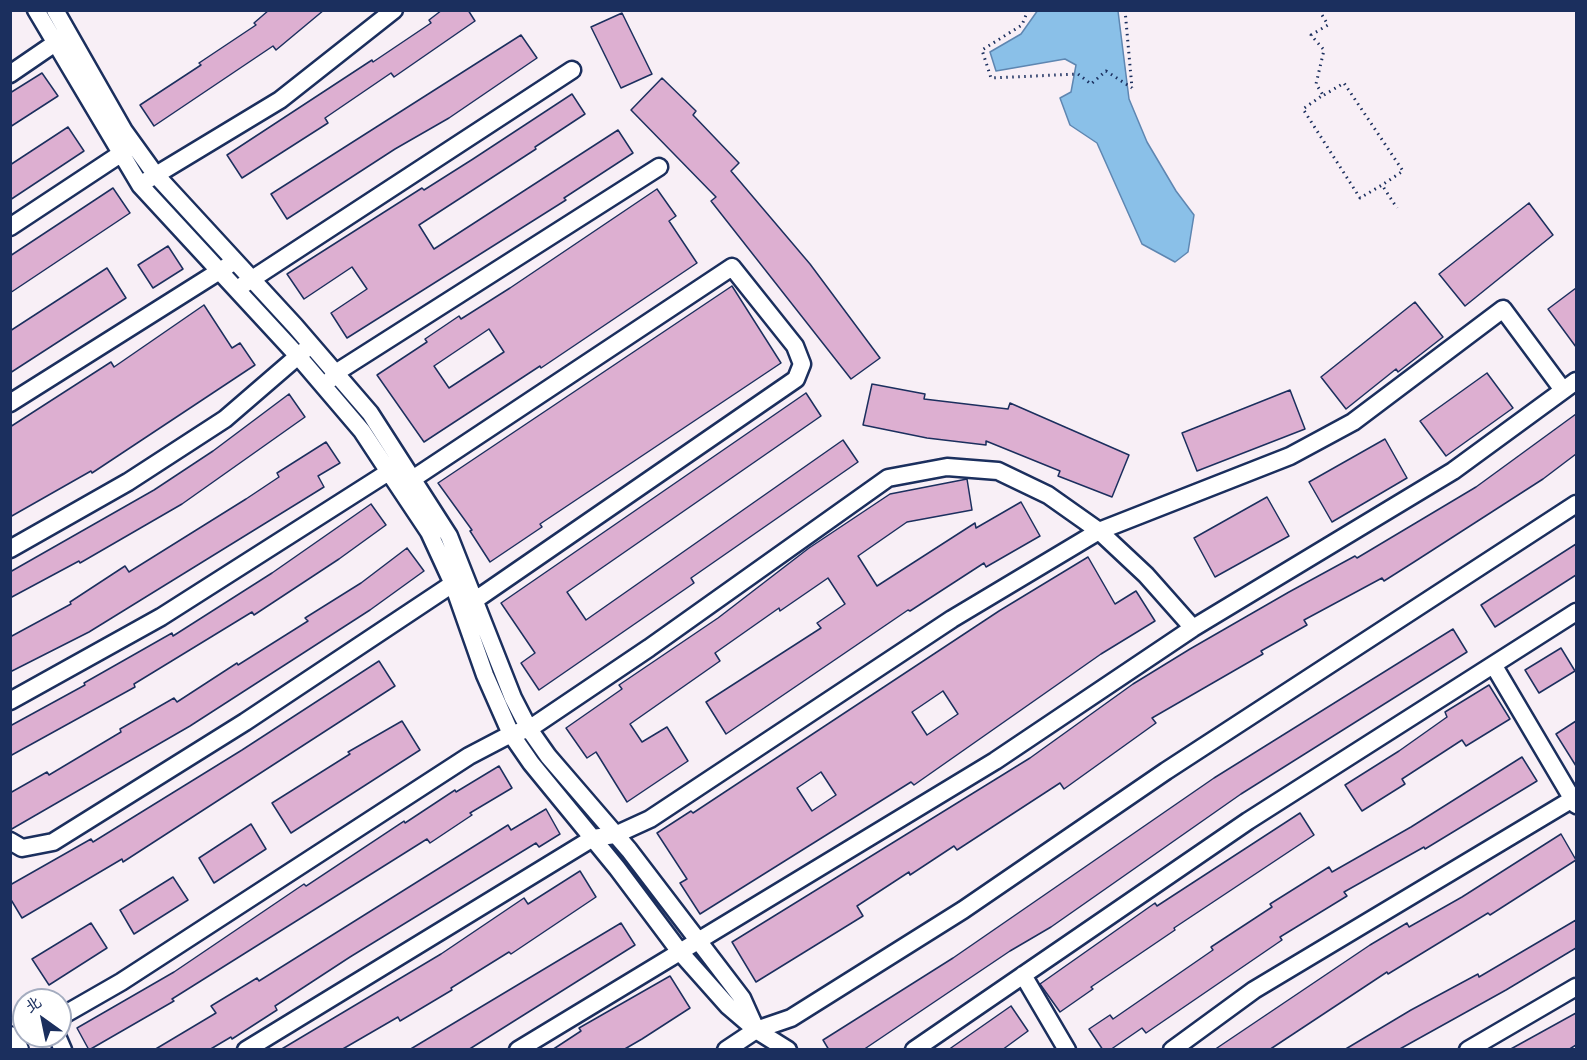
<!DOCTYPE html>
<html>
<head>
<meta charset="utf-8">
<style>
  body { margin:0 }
  #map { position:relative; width:1587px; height:1060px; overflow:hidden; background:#f8eff6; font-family:"Shantell Sans","LXGW WenKai TC",sans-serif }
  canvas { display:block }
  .frame { position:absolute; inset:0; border:12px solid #1b2f5e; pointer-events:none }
  .north { position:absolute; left:12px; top:988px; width:60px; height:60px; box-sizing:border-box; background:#fff; border:2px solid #a4acbf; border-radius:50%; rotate:327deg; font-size:16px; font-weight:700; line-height:24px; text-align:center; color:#1b2f5e }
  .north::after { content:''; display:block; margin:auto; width:21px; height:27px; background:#1b2f5e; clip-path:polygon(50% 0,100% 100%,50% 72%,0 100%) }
</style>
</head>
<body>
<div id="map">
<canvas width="1587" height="1060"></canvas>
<div class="frame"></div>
<div class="north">北</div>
</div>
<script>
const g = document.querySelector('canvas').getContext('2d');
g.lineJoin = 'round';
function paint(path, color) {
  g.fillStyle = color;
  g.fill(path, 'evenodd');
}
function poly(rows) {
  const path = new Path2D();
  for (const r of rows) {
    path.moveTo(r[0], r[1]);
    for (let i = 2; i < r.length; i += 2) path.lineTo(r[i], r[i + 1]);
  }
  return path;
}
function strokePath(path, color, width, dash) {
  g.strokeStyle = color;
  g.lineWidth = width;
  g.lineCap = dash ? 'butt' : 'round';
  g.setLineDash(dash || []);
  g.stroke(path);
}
const water = poly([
  [1038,10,1118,11,1129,99,1147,142,1176,191,1194,215,1188,252,1175,262,1142,244,1097,143,1070,125,1060,98,1071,92,1076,65,1065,59,996,71,990,52,1021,34,1038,10]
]);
paint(water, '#8ac0e8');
strokePath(water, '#5e86b1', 1.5);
const building = poly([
  [269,10,324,10,276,50,273,46,154,126,140,105,201,65,199,63,256,25,254,23,269,10],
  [442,10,468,10,475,21,394,77,391,73,325,118,328,123,242,178,227,155,372,60,373,62,431,23,429,20,442,10],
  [622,13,652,74,621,88,591,27,622,13],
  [521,35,537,58,449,118,395,149,287,219,271,194,521,35],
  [42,73,58,96,10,127,10,93,42,73],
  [662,78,696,111,693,115,739,163,731,171,810,264,880,358,851,379,711,201,716,197,631,110,662,78],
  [572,94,585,114,535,147,536,149,419,225,434,249,618,130,633,153,564,198,566,200,347,338,331,313,367,289,352,267,304,299,287,274,422,188,424,190,473,159,572,94],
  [68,127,84,151,10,200,10,165,68,127],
  [113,188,130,213,10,293,10,256,113,188],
  [657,189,676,216,669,221,697,263,541,368,540,366,424,442,377,375,427,342,425,339,459,316,461,319,510,288,657,189],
  [489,329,504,352,449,388,434,366,489,329],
  [1529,203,1553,235,1465,306,1439,274,1529,203],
  [168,246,183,269,153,288,138,265,168,246],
  [107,268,126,298,10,373,10,331,107,268],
  [732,286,781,363,540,524,542,527,490,562,470,531,472,530,438,483,732,286],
  [1576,288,1576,347,1548,309,1576,288],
  [1415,302,1443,337,1398,372,1396,369,1346,409,1321,377,1415,302],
  [204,305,232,348,240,343,255,365,92,473,91,471,10,517,10,427,111,362,114,367,204,305],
  [1487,373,1513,408,1446,456,1420,421,1487,373],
  [872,384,925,394,924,399,1008,409,1010,403,1129,455,1112,497,1058,476,1060,471,986,441,986,445,927,438,863,425,872,384],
  [1290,390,1305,429,1197,471,1182,433,1290,390],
  [806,393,821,416,567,592,586,620,843,440,858,462,691,578,694,583,539,690,521,663,535,653,501,603,806,393],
  [289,394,305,417,182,504,80,563,79,561,10,598,10,572,154,490,213,451,289,394],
  [1576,414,1576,454,1543,479,1414,562,1384,581,1382,578,1304,620,1307,625,1261,651,1263,654,1152,718,1156,723,1064,789,1060,783,957,850,954,846,910,875,909,872,857,906,863,916,756,982,732,942,1030,758,1133,684,1190,649,1289,592,1355,556,1357,558,1476,487,1576,414],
  [1385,439,1407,478,1332,522,1309,482,1385,439],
  [326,442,340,463,318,476,324,487,89,632,10,672,10,637,71,604,70,602,125,566,129,572,246,499,279,477,277,473,326,442],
  [967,479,972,510,907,522,858,556,877,586,975,523,976,528,1021,502,1040,536,986,567,984,563,910,611,908,610,726,734,706,702,821,628,817,623,845,604,828,578,780,611,779,608,715,653,720,661,630,724,642,742,667,727,688,761,627,802,596,752,587,758,566,728,622,689,619,685,718,618,809,548,890,494,967,479],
  [1267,497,1289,536,1215,577,1194,538,1267,497],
  [371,504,386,525,339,559,254,615,252,612,134,684,135,687,10,756,10,726,85,685,84,683,121,662,172,633,173,636,272,573,371,504],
  [1576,544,1576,575,1495,627,1481,605,1576,544],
  [407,548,424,571,370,610,190,726,10,830,10,793,47,772,49,775,121,732,120,729,174,698,177,702,237,663,238,665,308,621,305,618,361,583,407,548],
  [1088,557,1115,604,1136,591,1155,621,1101,654,914,785,911,782,700,914,680,883,687,879,657,833,691,811,693,813,999,611,1088,557],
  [943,691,958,714,927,735,912,712,943,691],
  [821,772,836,795,812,811,797,788,821,772],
  [1453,629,1467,652,1241,794,1051,927,1010,951,863,1050,829,1050,823,1040,953,958,1214,778,1453,629],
  [1561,648,1575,671,1539,693,1525,670,1561,648],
  [379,661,395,686,123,862,122,859,22,918,10,898,10,885,91,839,93,842,242,750,379,661],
  [1489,685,1510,719,1466,746,1462,740,1402,779,1405,784,1362,811,1345,785,1399,751,1447,717,1445,712,1489,685],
  [402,721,420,750,291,833,272,803,350,754,348,752,402,721],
  [1576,721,1576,766,1556,734,1576,721],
  [1522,757,1537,781,1425,849,1424,847,1344,892,1347,896,1280,937,1282,940,1146,1033,1142,1028,1110,1050,1103,1050,1089,1029,1110,1015,1113,1019,1213,950,1211,947,1272,907,1270,904,1329,867,1332,872,1411,827,1522,757],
  [499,766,512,788,470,813,472,815,430,843,427,839,172,999,174,1001,89,1050,77,1028,174,972,304,884,306,886,404,821,405,823,455,790,456,792,499,766],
  [546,809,560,834,539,847,536,843,350,957,275,1006,277,1010,232,1039,231,1037,209,1050,154,1050,216,1013,211,1006,257,978,259,981,508,825,511,830,546,809],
  [1300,813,1314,835,1174,928,1175,930,1091,987,1093,989,1060,1012,1040,984,1155,903,1157,906,1300,813],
  [251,824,266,849,214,883,199,858,251,824],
  [1561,834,1576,860,1490,915,1488,913,1388,974,1387,972,1269,1050,1214,1050,1370,945,1407,923,1409,927,1462,897,1561,834],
  [580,871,596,897,511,954,509,952,451,988,452,990,400,1021,398,1017,341,1050,280,1050,441,954,524,898,528,904,580,871],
  [173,877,188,900,134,934,120,910,173,877],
  [1576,920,1576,948,1506,990,1398,1050,1344,1050,1411,1010,1478,974,1479,977,1576,920],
  [91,923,107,948,49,985,32,959,91,923],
  [621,923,635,945,468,1050,409,1050,621,923],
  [670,976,690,1008,642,1039,623,1050,552,1050,581,1031,579,1028,670,976],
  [1011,1006,1028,1031,1002,1050,948,1050,1011,1006],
  [1576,1013,1576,1045,1568,1050,1509,1050,1576,1013]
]);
paint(building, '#ddafd1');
strokePath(building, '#1b2f5e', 1.5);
const street = poly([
  [36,10,140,185,298,356,362,431,389,472,429,532,453,584,485,675,511,734,531,763,617,868,680,952,728,1006,756,1030,788,1050],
  [55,10,124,131,155,174,295,326,370,413,449,536,513,698,529,729,548,756,629,850,742,998,755,1027],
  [10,74,64,37],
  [146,181,280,100,394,10],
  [10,227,128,149],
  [243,285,572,70],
  [331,379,337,372,659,167],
  [10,403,229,265],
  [405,484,732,267,795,346,802,364,796,379,468,605],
  [10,549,128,482,225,419,305,350],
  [1494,666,1576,805],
  [10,701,161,617,398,466],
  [10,841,22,848,53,842,245,722,460,579],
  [1023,975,1067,1050],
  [60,1017,121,982,469,756,511,734,529,729,649,648,888,478,947,467,998,471,1048,495,1099,531,1290,456,1353,422,1503,309,1563,390],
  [57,1036,63,1050],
  [246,1050,593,838,615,835,650,819,952,619,1099,531,1146,575,1193,628],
  [518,1050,995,761,1193,628,1453,471,1576,381],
  [726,1050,756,1030,791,1018,963,910,1166,771,1576,504],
  [914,1050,1248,821,1576,612],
  [1172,1050,1254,990,1576,797],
  [1468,1050,1576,987]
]);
const secondary = poly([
  [10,1039,16,1050]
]);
strokePath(street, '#1b2f5e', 21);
strokePath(secondary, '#1b2f5e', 28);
strokePath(poly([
  [1028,10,1022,25,982,50,991,78,1078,74,1091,84,1106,71,1132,88],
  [1125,10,1132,88],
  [1319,10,1328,25,1311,35,1324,50,1316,84,1323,95,1303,109,1360,198,1382,185,1397,208],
  [1324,95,1344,83,1403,171,1382,185]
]), '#1b2f5e', 3, [1.5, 4.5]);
strokePath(street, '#fff', 16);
strokePath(secondary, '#fff', 24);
</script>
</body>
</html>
